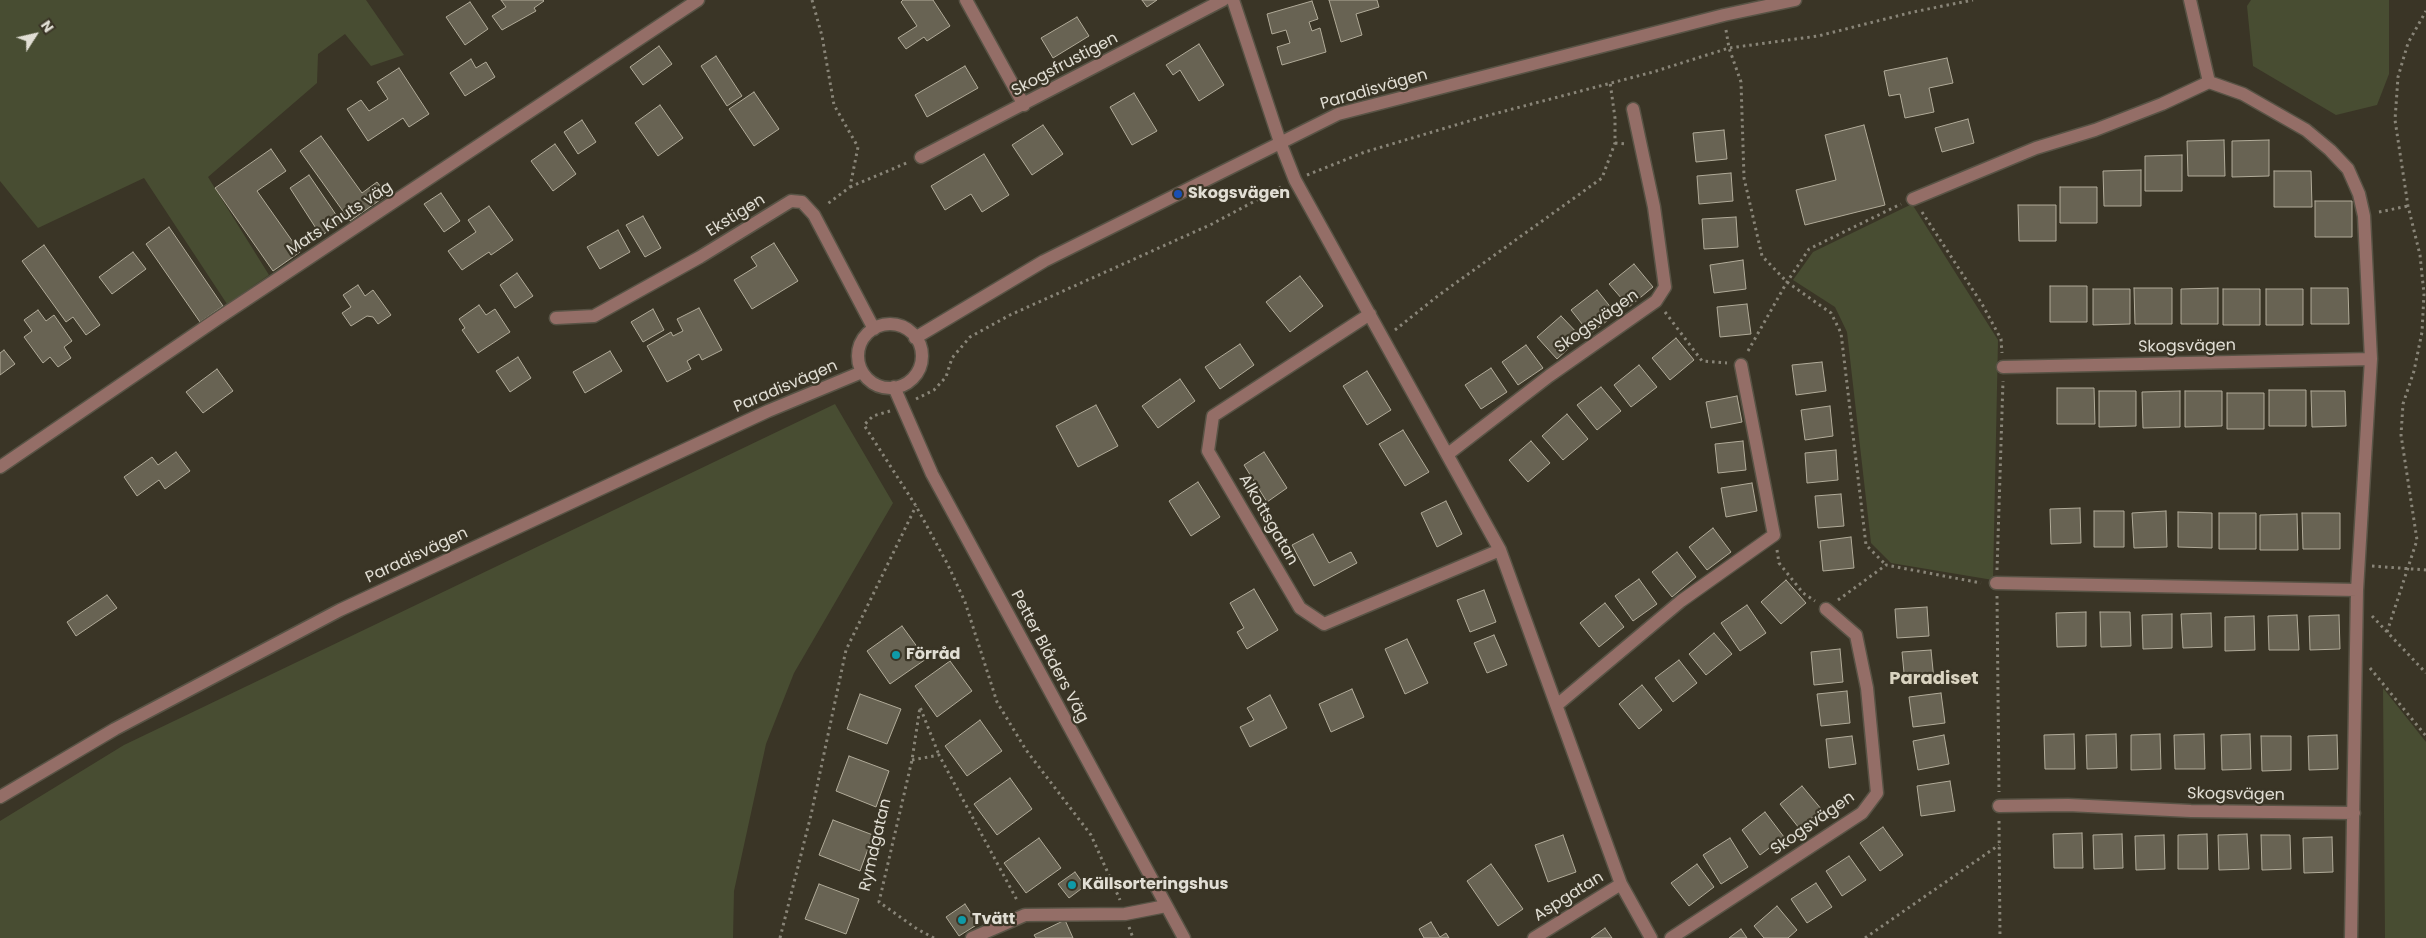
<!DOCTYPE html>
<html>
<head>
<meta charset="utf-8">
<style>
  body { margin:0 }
  #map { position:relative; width:2426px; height:938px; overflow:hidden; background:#3a3526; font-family:Poppins,sans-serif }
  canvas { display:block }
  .north { position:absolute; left:10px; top:10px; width:50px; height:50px; -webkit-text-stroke:4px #3a3526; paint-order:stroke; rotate:55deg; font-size:14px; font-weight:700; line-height:20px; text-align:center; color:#e1ded4 }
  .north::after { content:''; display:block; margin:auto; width:18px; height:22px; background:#e1ded4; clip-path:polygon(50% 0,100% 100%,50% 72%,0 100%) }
</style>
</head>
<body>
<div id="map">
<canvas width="2426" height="938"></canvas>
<div class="north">N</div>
</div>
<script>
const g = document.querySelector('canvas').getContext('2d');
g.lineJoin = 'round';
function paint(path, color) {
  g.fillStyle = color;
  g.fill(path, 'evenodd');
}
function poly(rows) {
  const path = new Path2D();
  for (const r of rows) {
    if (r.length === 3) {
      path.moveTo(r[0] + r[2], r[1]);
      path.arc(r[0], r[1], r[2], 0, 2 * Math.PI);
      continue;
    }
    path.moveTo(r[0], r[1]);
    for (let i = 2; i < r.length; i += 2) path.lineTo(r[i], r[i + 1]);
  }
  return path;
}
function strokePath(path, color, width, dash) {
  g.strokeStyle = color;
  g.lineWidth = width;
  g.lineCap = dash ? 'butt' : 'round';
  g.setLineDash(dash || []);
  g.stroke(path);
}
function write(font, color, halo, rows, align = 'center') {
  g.font = font + ' Poppins,sans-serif';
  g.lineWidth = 4.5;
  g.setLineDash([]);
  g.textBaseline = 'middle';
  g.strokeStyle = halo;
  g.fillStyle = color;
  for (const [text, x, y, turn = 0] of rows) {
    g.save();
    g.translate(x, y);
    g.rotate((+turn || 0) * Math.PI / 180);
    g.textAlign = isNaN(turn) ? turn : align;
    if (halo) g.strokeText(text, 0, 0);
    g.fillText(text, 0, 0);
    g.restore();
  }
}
paint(poly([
  [0,0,366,0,404,55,371,66,345,34,318,54,317,83,208,177,269,275,227,304,144,178,38,228,0,181],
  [2251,0,2389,0,2389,74,2377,105,2336,115,2253,66,2247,6],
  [1912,204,1998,340,1993,580,1891,563,1871,543,1847,332,1835,307,1793,280,1813,252],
  [835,404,893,503,794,673,766,744,734,891,733,938,0,938,0,821,124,745],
  [2383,688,2426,742,2426,938,2385,938]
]), '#484d32');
const building = poly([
  [501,0,543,0,544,1,534,8,536,11,502,30,492,16,506,7,501,0],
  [903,0,933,0,950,26,927,41,924,37,906,49,898,38,917,26,901,2,903,0],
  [1142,0,1157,0,1147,7,1142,0],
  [1329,0,1377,0,1379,7,1356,14,1362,35,1341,42,1329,0],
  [1312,1,1318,19,1309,22,1312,31,1320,28,1326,52,1282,65,1277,47,1290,43,1286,30,1272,34,1267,14,1312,1],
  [470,2,488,29,465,45,446,17,470,2],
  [1077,17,1089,36,1053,58,1041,38,1077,17],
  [1199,44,1224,85,1199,101,1180,70,1173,75,1166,65,1199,44],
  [659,46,672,64,643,85,630,67,659,46],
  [716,56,742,96,727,106,701,66,716,56],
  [1947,58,1953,83,1929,88,1934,112,1905,118,1900,94,1889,96,1884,71,1947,58],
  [471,59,476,68,486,62,495,77,465,96,450,73,471,59],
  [965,66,978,88,927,117,915,95,965,66],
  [399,68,429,114,409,127,403,118,368,141,347,109,361,100,369,111,388,99,377,82,399,68],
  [754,92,779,129,754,146,729,109,754,92],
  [1134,93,1157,131,1132,145,1110,107,1134,93],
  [660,105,683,138,658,156,635,123,660,105],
  [1968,119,1974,143,1942,152,1935,128,1968,119],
  [582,120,596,142,578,154,564,132,582,120],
  [1043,125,1063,154,1032,175,1012,145,1043,125],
  [1864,125,1885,205,1805,225,1796,190,1836,180,1825,135,1864,125],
  [1724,130,1727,159,1696,162,1693,133,1724,130],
  [321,136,362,193,377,182,387,195,350,221,300,151,321,136],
  [2224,140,2225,176,2188,176,2187,141,2224,140],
  [2269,140,2269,176,2232,177,2232,141,2269,140],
  [555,144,576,174,553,191,531,161,555,144],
  [271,149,286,171,257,191,300,252,273,271,215,188,271,149],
  [984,154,1009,195,982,212,971,194,945,210,931,186,984,154],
  [2182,155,2182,191,2145,191,2145,156,2182,155],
  [2141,170,2141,206,2104,206,2103,171,2141,170],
  [2274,171,2311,171,2312,207,2274,207,2274,171],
  [1731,173,1733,201,1699,204,1697,176,1731,173],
  [309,175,341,222,321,236,290,188,309,175],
  [2060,187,2097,187,2097,223,2060,223,2060,187],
  [441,193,460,221,444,232,424,204,441,193],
  [2315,201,2352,201,2352,237,2315,237,2315,201],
  [2018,205,2056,205,2056,241,2019,241,2018,205],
  [489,206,513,240,491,255,489,252,462,270,448,251,476,232,468,220,489,206],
  [643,216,661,248,645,257,626,225,643,216],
  [1736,217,1738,247,1704,249,1702,219,1736,217],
  [169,227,223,306,200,322,146,244,169,227],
  [618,230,630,252,600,269,587,247,618,230],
  [774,243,798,281,752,309,734,280,757,266,751,257,774,243],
  [44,245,100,325,86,335,73,317,66,322,22,261,44,245],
  [133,252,146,269,112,294,99,277,133,252],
  [1743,260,1746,289,1714,293,1710,265,1743,260],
  [1634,264,1653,287,1629,307,1609,284,1634,264],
  [517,273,533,296,515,308,500,285,517,273],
  [1300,276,1323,306,1290,332,1266,302,1300,276],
  [358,285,365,296,373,290,391,315,378,324,373,317,367,316,351,326,342,313,351,307,343,295,358,285],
  [2050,286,2087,286,2087,322,2050,322,2050,286],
  [2134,288,2172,288,2172,324,2135,324,2134,288],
  [2218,288,2218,324,2181,324,2181,289,2218,288],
  [2311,288,2348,288,2349,324,2311,324,2311,288],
  [2093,289,2130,289,2130,324,2093,325,2093,289],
  [2223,289,2260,289,2260,325,2223,325,2223,289],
  [2266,289,2303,289,2303,325,2266,325,2266,289],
  [1597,290,1616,314,1590,334,1571,310,1597,290],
  [1747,304,1751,334,1720,337,1717,307,1747,304],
  [479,305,486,315,495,309,510,332,478,353,462,330,465,328,459,319,479,305],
  [699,308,722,350,702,360,699,354,687,361,691,369,667,382,647,346,671,332,673,336,683,331,677,319,699,308],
  [653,309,664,330,643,342,631,322,653,309],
  [38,310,46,321,54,315,72,341,64,347,71,358,58,367,50,357,43,363,24,337,32,331,24,320,38,310],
  [1561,316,1581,337,1557,359,1537,337,1561,316],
  [1676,338,1694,360,1670,380,1652,358,1676,338],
  [1240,344,1254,365,1220,389,1205,367,1240,344],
  [1526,345,1543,368,1518,385,1502,362,1526,345],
  [4,350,15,364,0,375,0,353,4,350],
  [610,351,622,371,585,393,573,372,610,351],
  [518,357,531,378,510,392,496,371,518,357],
  [1822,362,1826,391,1796,395,1792,365,1822,362],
  [1639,365,1657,387,1631,407,1614,385,1639,365],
  [1491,368,1507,392,1481,409,1465,385,1491,368],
  [217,369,233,391,203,413,186,392,217,369],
  [1367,371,1391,410,1367,425,1343,386,1367,371],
  [1180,379,1195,401,1158,428,1142,406,1180,379],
  [1601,387,1621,411,1597,430,1577,405,1601,387],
  [2057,388,2094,388,2095,424,2057,424,2057,388],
  [2269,390,2306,390,2306,426,2269,426,2269,390],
  [2099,391,2136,391,2136,426,2099,427,2099,391],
  [2180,391,2180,427,2143,428,2142,392,2180,391],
  [2185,391,2222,391,2222,426,2185,427,2185,391],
  [2311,391,2345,391,2346,426,2312,427,2311,391],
  [2227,393,2264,393,2264,429,2227,429,2227,393],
  [1737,396,1742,422,1711,428,1706,402,1737,396],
  [1096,405,1118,446,1078,467,1056,426,1096,405],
  [1830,406,1833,436,1805,440,1801,410,1830,406],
  [1567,414,1588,439,1563,460,1542,436,1567,414],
  [1403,430,1429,472,1405,486,1379,444,1403,430],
  [1531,441,1550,463,1528,482,1509,460,1531,441],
  [1743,441,1746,470,1718,473,1715,444,1743,441],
  [1836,450,1838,480,1807,483,1805,453,1836,450],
  [176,452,190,471,165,489,159,480,137,496,124,477,152,457,158,465,176,452],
  [1264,452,1287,488,1267,502,1244,465,1264,452],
  [1198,482,1220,517,1191,536,1169,501,1198,482],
  [1752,483,1757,511,1726,517,1721,488,1752,483],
  [1841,494,1844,526,1818,528,1815,496,1841,494],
  [1446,501,1462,534,1437,547,1421,513,1446,501],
  [2080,508,2081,543,2051,544,2050,509,2080,508],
  [2094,511,2124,511,2124,547,2094,547,2094,511],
  [2166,511,2167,547,2134,548,2132,513,2166,511],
  [2178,512,2212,513,2212,548,2178,547,2178,512],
  [2219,513,2256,513,2256,549,2219,549,2219,513],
  [2302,513,2340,513,2340,549,2303,549,2302,513],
  [2297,514,2298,550,2260,550,2260,515,2297,514],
  [1713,528,1731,552,1707,570,1689,547,1713,528],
  [1313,534,1329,563,1351,552,1357,563,1314,586,1292,545,1313,534],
  [1851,537,1854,568,1823,571,1820,541,1851,537],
  [1677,552,1696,577,1672,597,1652,572,1677,552],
  [1639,579,1657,604,1633,621,1615,596,1639,579],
  [1786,580,1806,603,1781,624,1761,602,1786,580],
  [1254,589,1278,630,1247,649,1237,632,1244,628,1230,603,1254,589],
  [1484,590,1496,622,1470,632,1457,600,1484,590],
  [107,595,117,608,76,636,67,622,107,595],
  [1605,603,1624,627,1599,647,1580,623,1605,603],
  [1747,605,1766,633,1740,651,1721,623,1747,605],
  [1927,607,1929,636,1897,638,1895,609,1927,607],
  [2086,612,2086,646,2057,647,2056,613,2086,612],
  [2100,612,2130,612,2131,646,2101,647,2100,612],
  [2211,613,2212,647,2183,648,2181,614,2211,613],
  [2172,614,2172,648,2143,649,2142,615,2172,614],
  [2297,615,2299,650,2269,650,2268,616,2297,615],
  [2339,615,2340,649,2310,650,2309,616,2339,615],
  [2254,616,2255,650,2225,651,2225,617,2254,616],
  [902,626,926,659,890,684,867,651,902,626],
  [1714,633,1732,654,1706,675,1689,654,1714,633],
  [1494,635,1507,665,1487,673,1474,643,1494,635],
  [1407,639,1428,683,1405,694,1385,649,1407,639],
  [1840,649,1843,682,1814,685,1811,652,1840,649],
  [1931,650,1934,680,1905,683,1902,652,1931,650],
  [1679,660,1697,683,1673,702,1655,678,1679,660],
  [950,661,972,691,937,717,915,686,950,661],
  [1642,685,1662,710,1639,729,1619,704,1642,685],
  [1352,689,1364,717,1331,732,1319,704,1352,689],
  [1847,691,1850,723,1821,726,1817,694,1847,691],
  [1941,693,1945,723,1913,727,1909,697,1941,693],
  [860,694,901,709,887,744,847,729,860,694],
  [1270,695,1287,728,1250,747,1240,727,1254,720,1247,708,1270,695],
  [980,720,1002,751,967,776,945,746,980,720],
  [2074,734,2075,769,2045,769,2044,735,2074,734],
  [2116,734,2117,768,2087,769,2086,735,2116,734],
  [2160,734,2161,769,2131,770,2131,735,2160,734],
  [2204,734,2205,769,2175,769,2174,735,2204,734],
  [2250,734,2251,769,2222,770,2221,735,2250,734],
  [1944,735,1949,764,1918,770,1913,741,1944,735],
  [2337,735,2338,769,2309,770,2308,736,2337,735],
  [1852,736,1856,764,1829,768,1826,739,1852,736],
  [2261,736,2291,736,2291,770,2262,771,2261,736],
  [849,756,889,771,876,807,836,791,849,756],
  [1010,778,1032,809,997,835,974,804,1010,778],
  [1950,781,1955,811,1921,816,1917,786,1950,781],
  [1802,786,1822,810,1799,828,1780,804,1802,786],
  [1765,812,1784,837,1760,855,1742,830,1765,812],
  [833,820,873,835,860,871,819,855,833,820],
  [1883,827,1903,855,1880,871,1860,843,1883,827],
  [2082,833,2083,868,2054,868,2053,834,2082,833],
  [2122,834,2123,868,2094,869,2093,835,2122,834],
  [2207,834,2208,869,2178,869,2178,835,2207,834],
  [2247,834,2249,869,2219,870,2218,835,2247,834],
  [1563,835,1576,872,1548,882,1535,845,1563,835],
  [2164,835,2165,869,2136,870,2135,836,2164,835],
  [2261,835,2290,835,2291,869,2262,870,2261,835],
  [2332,837,2333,872,2304,873,2303,838,2332,837],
  [1039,838,1061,868,1026,893,1004,863,1039,838],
  [1730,838,1748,867,1721,884,1703,855,1730,838],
  [1849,856,1866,880,1842,896,1826,871,1849,856],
  [1491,864,1523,909,1498,926,1467,881,1491,864],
  [1697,864,1714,887,1689,906,1671,883,1697,864],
  [1075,872,1085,886,1069,898,1058,884,1075,872],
  [1816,883,1832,907,1807,923,1791,899,1816,883],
  [819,884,859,899,846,934,805,919,819,884],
  [965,904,978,924,959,936,946,917,965,904],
  [1777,906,1797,930,1788,938,1764,938,1754,926,1777,906],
  [1065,920,1073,938,1036,938,1034,935,1065,920],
  [1431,922,1440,937,1446,933,1449,938,1424,938,1419,929,1431,922],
  [1605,928,1612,938,1591,938,1605,928],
  [1741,929,1747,938,1729,938,1741,929]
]);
paint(building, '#686353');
strokePath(building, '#b1ab99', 1);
const minor = poly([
  [966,0,1024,105],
  [1233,0,1280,142,1295,180,1500,550,1621,884,1651,938],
  [2190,0,2209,82],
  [921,157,1223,0],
  [1913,199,2036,148,2095,130,2162,104,2209,82,2243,94,2306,130,2330,150,2348,169,2359,194,2364,216,2371,359,2357,590,2351,938],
  [1370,314,1213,416,1208,451,1300,608,1324,624,1500,550],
  [556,318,594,316,700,257,791,201,802,202,814,215,874,329],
  [890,356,32],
  [915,338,1044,261,1338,114,1724,15,1795,0],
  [2003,367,2371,359],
  [894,387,932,474,1184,938],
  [1448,454,1549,376,1656,301,1665,287,1654,207,1633,109],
  [0,467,217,319,698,0],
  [1996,583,2357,590],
  [1557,705,1681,601,1774,535,1741,365],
  [0,797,115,729,340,610,768,411,862,372],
  [1999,806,2068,805,2191,811,2354,813],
  [972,938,1025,915,1125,914,1166,906],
  [1534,938,1621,884],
  [1671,938,1862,813,1877,793,1867,688,1856,635,1826,609]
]);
strokePath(minor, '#585345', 15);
strokePath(poly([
  [812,0,822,36,834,105,858,147,850,187,826,205],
  [1726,30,1729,48,1741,82,1744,178,1762,256,1787,282,1831,313,1841,333,1866,545,1886,565],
  [1615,143,1627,144],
  [1307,175,1365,152,1486,116,1653,72,1729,48,1818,36,1913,12,1973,0],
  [850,187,909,162],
  [1922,212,1982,304,2001,339,2002,353],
  [2379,212,2408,206],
  [1665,312,1702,361,1727,363],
  [1395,330,1439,295,1602,178,1615,143,1615,118,1610,82],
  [1748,351,1787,282,1809,249,1901,204],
  [916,399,934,390,946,377,952,358,970,337,1010,315,1212,224,1281,187],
  [890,411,873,416,864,425,916,506,948,565,965,602,997,702,1026,750,1091,835,1120,900],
  [1777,550,1779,563,1803,593,1815,601],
  [2372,566,2426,570],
  [1997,570,2003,381],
  [1997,596,1999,792],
  [1838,600,1886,565,1981,583],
  [2372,616,2426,673],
  [2387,632,2417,540,2401,435,2403,404,2414,371,2422,332,2424,294,2420,255,2408,206,2395,120,2398,77,2408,43,2426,11],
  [2370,668,2426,736],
  [912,760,939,755,1018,902],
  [1999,821,2000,938],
  [1129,927,1133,938],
  [780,938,811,815,846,650,916,506],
  [934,938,917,929,879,902,912,760,920,707,939,755],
  [1865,938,1999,845]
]), '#898578', 3, [2.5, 4]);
strokePath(minor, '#946e67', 12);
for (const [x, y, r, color] of [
  [1178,194,5,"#1a4fb4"],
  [896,655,5,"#0f9aa8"],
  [1072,885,5,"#0f9aa8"],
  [962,920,5,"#0f9aa8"]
]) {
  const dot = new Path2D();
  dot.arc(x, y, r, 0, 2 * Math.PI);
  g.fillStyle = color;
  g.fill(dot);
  strokePath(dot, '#3a3526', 2);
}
write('16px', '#e1ded4', '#3a3526', [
  ["Skogsfrustigen",1065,65,-28],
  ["Paradisvägen",1374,90,-16],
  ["Ekstigen",736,216,-32],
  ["Mats Knuts väg",340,219,-33],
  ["Skogsvägen",1597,322,-35],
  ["Skogsvägen",2187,347,-1],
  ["Paradisvägen",786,387,-23],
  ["Alkottsgatan",1268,520,60],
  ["Paradisvägen",417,556,-25],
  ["Petter Blåders Väg",1049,657,62],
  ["Skogsvägen",2236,795,1],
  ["Skogsvägen",1813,824,-35],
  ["Rymdgatan",876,845,-77],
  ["Aspgatan",1569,897,-32]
]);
write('bold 16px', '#e1ded4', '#3a3526', [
  ["Skogsvägen",1188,194],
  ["Förråd",906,655],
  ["Källsorteringshus",1082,885],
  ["Tvätt",972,920]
], 'left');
write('bold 18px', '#dad4c1', '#3a3526', [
  ["Paradiset",1934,679]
]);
</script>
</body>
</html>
